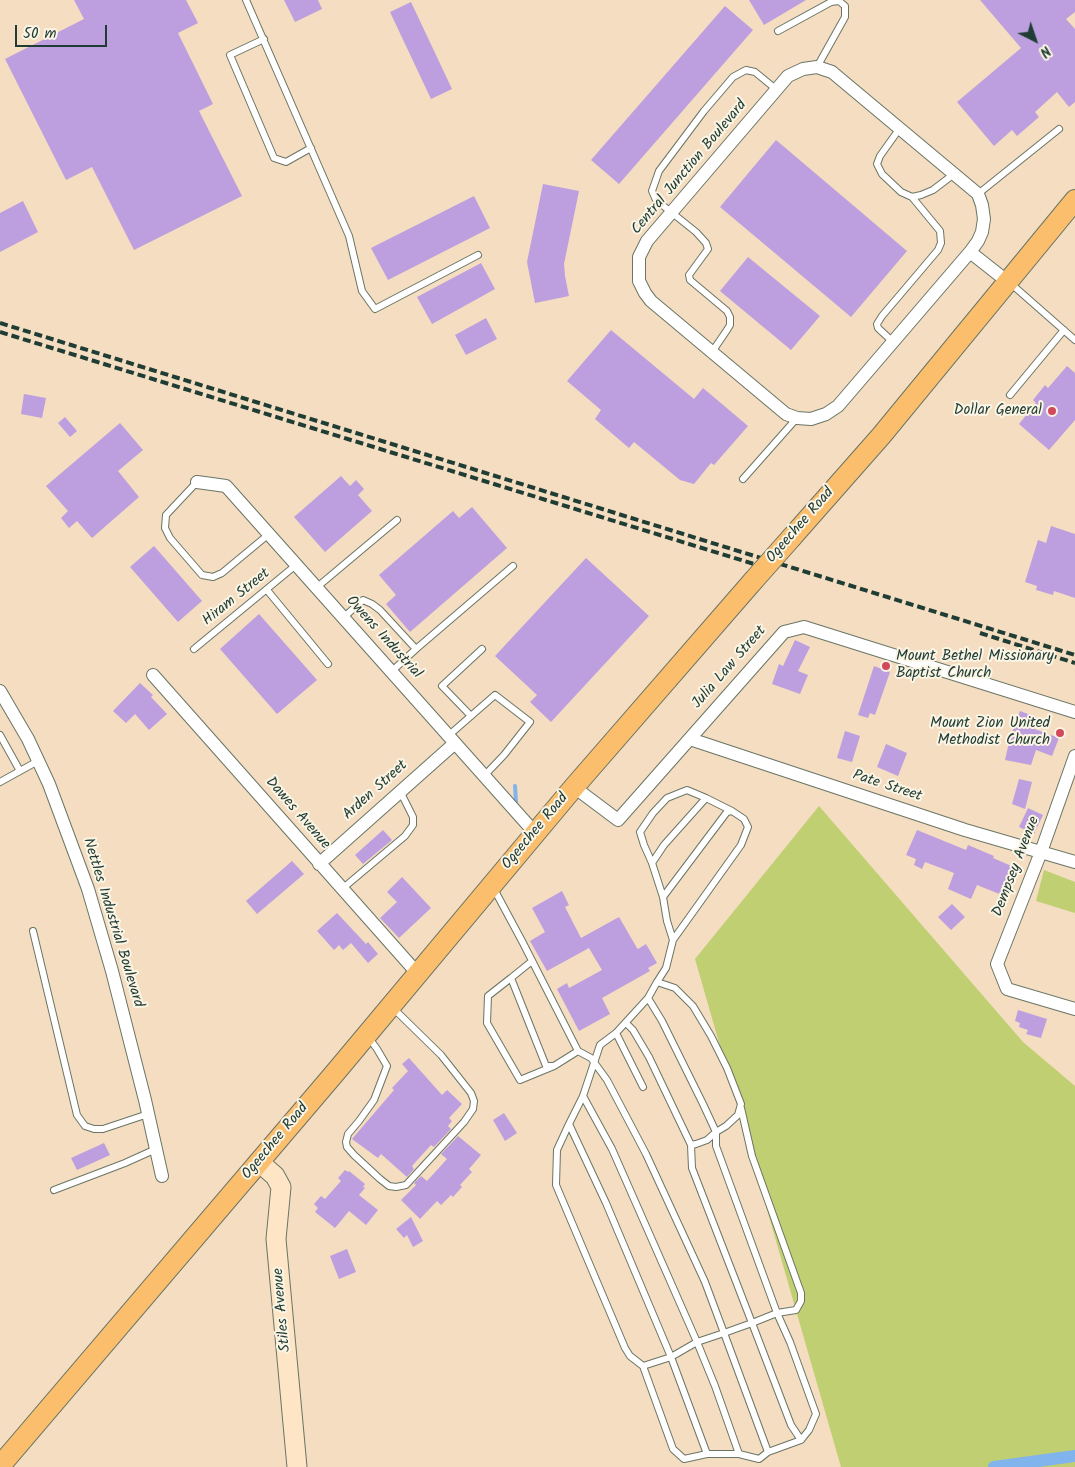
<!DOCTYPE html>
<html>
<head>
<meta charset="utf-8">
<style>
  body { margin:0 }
  #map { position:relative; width:1075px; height:1467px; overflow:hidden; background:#f4ddc0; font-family:Kalam,sans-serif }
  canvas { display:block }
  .north { position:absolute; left:1010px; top:15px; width:50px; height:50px; -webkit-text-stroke:4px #fcf5e5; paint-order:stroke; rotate:139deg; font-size:14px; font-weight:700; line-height:20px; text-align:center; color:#1f3d34 }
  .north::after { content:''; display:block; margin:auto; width:18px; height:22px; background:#1f3d34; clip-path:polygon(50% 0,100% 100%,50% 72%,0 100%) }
  .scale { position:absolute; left:15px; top:25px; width:92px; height:22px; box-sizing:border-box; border:2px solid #1f3d34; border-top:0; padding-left:6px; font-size:15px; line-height:18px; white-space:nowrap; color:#1f3d34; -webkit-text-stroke:4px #fcf5e5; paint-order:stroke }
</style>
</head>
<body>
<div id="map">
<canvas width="1075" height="1467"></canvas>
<div class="north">N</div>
<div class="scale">50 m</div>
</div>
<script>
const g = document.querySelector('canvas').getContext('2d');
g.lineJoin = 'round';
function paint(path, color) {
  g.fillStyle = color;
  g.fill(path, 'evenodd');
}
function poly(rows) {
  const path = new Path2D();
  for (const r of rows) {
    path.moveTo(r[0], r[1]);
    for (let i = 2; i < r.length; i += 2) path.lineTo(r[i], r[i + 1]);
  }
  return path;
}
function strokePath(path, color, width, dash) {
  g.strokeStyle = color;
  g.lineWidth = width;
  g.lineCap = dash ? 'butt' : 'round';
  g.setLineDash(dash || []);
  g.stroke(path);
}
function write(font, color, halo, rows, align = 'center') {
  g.font = font + ' Kalam,sans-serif';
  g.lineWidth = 4;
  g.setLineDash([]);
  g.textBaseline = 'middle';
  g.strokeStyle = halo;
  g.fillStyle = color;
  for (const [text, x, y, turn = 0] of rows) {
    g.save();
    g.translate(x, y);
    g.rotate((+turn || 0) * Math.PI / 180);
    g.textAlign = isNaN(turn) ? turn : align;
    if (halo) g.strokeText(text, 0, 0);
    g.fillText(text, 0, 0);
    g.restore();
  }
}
paint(poly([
  [819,806,1023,1042,1075,1086,1075,1467,841,1467,695,959],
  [1044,870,1075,882,1075,913,1036,901]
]), '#bfcf71');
strokePath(poly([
  [515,786,516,802]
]), '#81b3ed', 4);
strokePath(poly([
  [994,1467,1075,1456]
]), '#81b3ed', 12);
paint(poly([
  [74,0,186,0,198,23,178,33,213,104,199,111,242,196,134,250,92,167,66,180,5,59,84,19],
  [284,0,318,0,322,9,295,22],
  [749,0,806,0,764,25],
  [980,0,1075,0,1075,12,1066,19,1075,29,1075,102,1069,107,1057,92,1035,112,1039,117,1017,136,1012,130,994,146,957,102,1021,48],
  [411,2,452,89,431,99,390,12],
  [725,6,753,30,619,184,591,160],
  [776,140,907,251,851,317,720,207],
  [543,184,579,191,564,264,565,276,569,296,535,303,527,262],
  [474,196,490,228,388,280,371,248],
  [23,201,38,232,0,252,0,213],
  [748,257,820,316,791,350,720,291],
  [481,263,495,289,432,324,417,297],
  [486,318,497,339,466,355,455,335],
  [611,330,694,399,703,388,748,426,714,465,711,463,694,484,680,480,634,442,629,448,595,419,601,410,567,381],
  [1067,366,1075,373,1075,420,1049,450,1019,424,1036,403,1033,400,1045,385,1048,388],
  [24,394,46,398,42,418,21,414],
  [65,417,77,431,70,437,58,423],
  [120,423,143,450,118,471,139,497,92,538,77,521,69,528,61,518,68,511,46,486],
  [341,476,350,486,356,480,364,489,358,495,372,511,325,552,294,517],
  [472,507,507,548,410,632,386,604,396,595,379,575,453,511,459,518],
  [1051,526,1075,534,1075,598,1054,591,1053,595,1036,590,1037,586,1025,582,1038,540,1046,543],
  [154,546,202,601,178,622,130,567],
  [586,558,649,616,551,722,530,702,537,695,495,656],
  [259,614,317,680,277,714,220,649],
  [795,640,810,647,798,671,808,675,800,694,772,684,779,664,783,666],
  [874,666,890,672,875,715,870,713,868,718,858,715],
  [140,683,153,695,151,697,167,714,149,730,135,714,126,723,113,711],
  [1020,711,1036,717,1032,728,1059,738,1052,756,1036,750,1031,765,1005,760,1010,738],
  [845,731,860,736,852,762,837,758],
  [886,744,907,753,898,776,877,767],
  [1019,779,1032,782,1025,809,1012,804],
  [1028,808,1043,815,1034,834,1019,827],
  [383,830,392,840,363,864,355,855],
  [917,830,966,850,968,845,994,856,993,858,1014,867,1002,895,977,885,971,899,948,889,954,873,925,862,922,869,914,865,916,859,906,855],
  [292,861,304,874,257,914,246,901],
  [402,877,431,908,399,938,380,918,397,902,387,892],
  [562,891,569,905,565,907,581,938,619,917,637,948,638,949,646,944,657,963,648,968,650,971,602,998,610,1014,579,1031,557,989,567,983,569,988,602,970,589,948,547,971,530,941,545,932,532,908],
  [952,904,965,917,951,930,938,917],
  [337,913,366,944,368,942,378,954,368,963,351,943,343,950,339,945,334,950,317,931],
  [1018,1010,1047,1019,1041,1038,1026,1034,1028,1030,1019,1027,1020,1023,1015,1021],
  [409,1058,442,1095,447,1090,462,1104,449,1118,452,1121,448,1126,451,1129,434,1147,431,1145,412,1166,414,1169,407,1177,381,1154,378,1158,352,1139,394,1090,392,1088,408,1071,402,1064],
  [504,1113,517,1133,505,1141,493,1120],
  [458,1136,481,1155,469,1169,472,1172,460,1185,462,1187,453,1197,451,1195,441,1205,437,1201,420,1219,401,1200,416,1185,414,1183,421,1176,427,1181,447,1159,441,1154],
  [104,1143,110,1155,77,1170,71,1158],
  [345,1170,348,1172,349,1171,365,1184,363,1187,365,1188,359,1195,378,1210,366,1225,349,1211,335,1228,315,1212,318,1208,314,1204,321,1196,325,1199,341,1181,338,1178],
  [411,1217,423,1241,413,1247,407,1235,404,1238,396,1229],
  [347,1249,356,1272,339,1279,330,1256]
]), '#bd9fdf');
const lane = poly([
  [246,0,349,236,362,291,375,309,478,255],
  [778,31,831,2,839,1,845,6,845,17,817,67],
  [264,39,230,55,274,158,286,162,311,148],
  [900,128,880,156,877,164,882,174,901,192,912,197,921,195,933,190,954,174],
  [978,194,1059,129],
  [1009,282,1075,340],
  [893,342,878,328,877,324,882,316,938,250,941,243,940,231,912,197],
  [712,352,727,330,730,325,730,317,727,311,690,280,689,275,708,249,706,243,696,232,656,200,652,191,659,171,704,111,733,77,746,70,755,72,777,90],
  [1010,395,1064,330],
  [743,479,797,418],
  [197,482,166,515,165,528,170,538,202,575,213,577,222,573,269,534],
  [316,588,397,520],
  [267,590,328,664],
  [343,618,363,600,372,604,380,610,416,649,391,672],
  [194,649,296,565],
  [416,649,513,566],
  [471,716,442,686,482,649],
  [0,735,20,771],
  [448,736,495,695,530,722,504,755,484,776],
  [0,782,38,761],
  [652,863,644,845,640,832,653,813,667,798,687,790,706,798],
  [342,889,405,836,413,825,413,817,400,791],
  [494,889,523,943,578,1051,591,1058,607,1080,646,1154,705,1282,724,1333,768,1452,759,1459,739,1454,715,1386,697,1342,724,1333,752,1323,791,1425,801,1440],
  [663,897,652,863,664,845,706,798,732,811],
  [33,931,77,1115,85,1126,94,1129,103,1129,148,1114],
  [532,961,511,978,546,1066,554,1066,578,1051],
  [511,978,488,996,487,1023,520,1080,554,1066],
  [657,982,666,968,673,940,741,845,748,827,744,819,732,811,727,812,663,897,667,921,673,940],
  [648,998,657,982,675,988,693,1006,711,1036,727,1068,741,1104,738,1115,726,1126,716,1132,716,1146,777,1313,752,1323,692,1168,691,1145],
  [626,1023,633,1030,649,1057,691,1145,696,1144,707,1140,716,1132,703,1104,662,1021,648,998,616,1033,600,1045,583,1096,612,1149,697,1342,671,1357,707,1454,739,1454],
  [616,1033,643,1087],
  [369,1038,377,1049,387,1066,374,1100,359,1121,348,1134,346,1142,347,1147,354,1155,380,1179,389,1186,396,1187,406,1185,464,1122,473,1109,474,1101,471,1093,441,1055,392,1007],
  [583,1096,569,1124,606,1203,671,1357,643,1366,673,1449,684,1459,707,1454],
  [741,1108,752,1156,801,1293,801,1301,796,1310,777,1313,790,1342,816,1414,809,1430,801,1440,768,1452],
  [569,1124,557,1150,556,1185,625,1348,630,1356,643,1366],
  [54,1190,125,1163,156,1149]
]);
const street = poly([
  [970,252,978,241,982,232,984,219,982,205,978,194,832,72,817,67,803,69,788,76,647,241,639,257,639,281,645,293,651,301,786,414,797,418,811,419,826,414,838,406,970,252,1008,282],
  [197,482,226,486,536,834],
  [153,675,418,974],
  [0,691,28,739,49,784,88,889,112,971,145,1100,162,1176],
  [690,739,965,830,1075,862],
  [1075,756,1041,852,997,964,1007,989,1075,1009],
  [574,787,618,820,784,632,804,627,1075,712],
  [319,864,455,743]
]);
const secondary = poly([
  [259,1162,275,1176,281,1187,276,1239,297,1467]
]);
const primary = poly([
  [792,537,881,436,1075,200],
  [0,1466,334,1074,574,787,753,581]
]);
strokePath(lane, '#6a7565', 8);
strokePath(street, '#6a7565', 14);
strokePath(secondary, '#6a7565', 21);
strokePath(primary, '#6a7565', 22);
strokePath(lane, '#fff', 6);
strokePath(street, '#fff', 12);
strokePath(secondary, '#fde5c5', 19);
strokePath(primary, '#fabe6d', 20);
strokePath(poly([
  [0,323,1075,655],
  [0,332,767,568],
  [980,633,1075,663]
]), '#1f3d34', 4, [8, 4]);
const primaryBridge = poly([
  [753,581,792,537]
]);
strokePath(primaryBridge, '#6a7565', 22, []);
strokePath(primaryBridge, '#fabe6d', 20);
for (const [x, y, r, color] of [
  [1052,411,5,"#d1495b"],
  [886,666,5,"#d1495b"],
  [1060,733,5,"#d1495b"]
]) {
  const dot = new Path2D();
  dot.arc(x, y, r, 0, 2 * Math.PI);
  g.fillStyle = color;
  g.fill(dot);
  strokePath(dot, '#fcf5e5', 2);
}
write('15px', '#1f3d34', '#fcf5e5', [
  ["Central Junction Boulevard",690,168,-50],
  ["Ogeechee Road",801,526,-49],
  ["Hiram Street",237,598,-39],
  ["Owens Industrial",383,638,48],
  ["Julia Law Street",730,668,-49],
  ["Pate Street",887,787,18],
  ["Arden Street",376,791,-42],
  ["Dawes Avenue",297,814,49],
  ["Ogeechee Road",536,832,-50],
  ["Dempsey Avenue",1017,867,-69],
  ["Nettles Industrial Boulevard",112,923,73],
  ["Ogeechee Road",276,1142,-50],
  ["Stiles Avenue",283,1310,-95]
]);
write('15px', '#1f3d34', '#fcf5e5', [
  ["Dollar General",1042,411],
  ["Mount Bethel Missionary",896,657,"left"],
  ["Baptist Church",896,674,"left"],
  ["Mount Zion United",1050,724],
  ["Methodist Church",1050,741]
], 'right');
</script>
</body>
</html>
